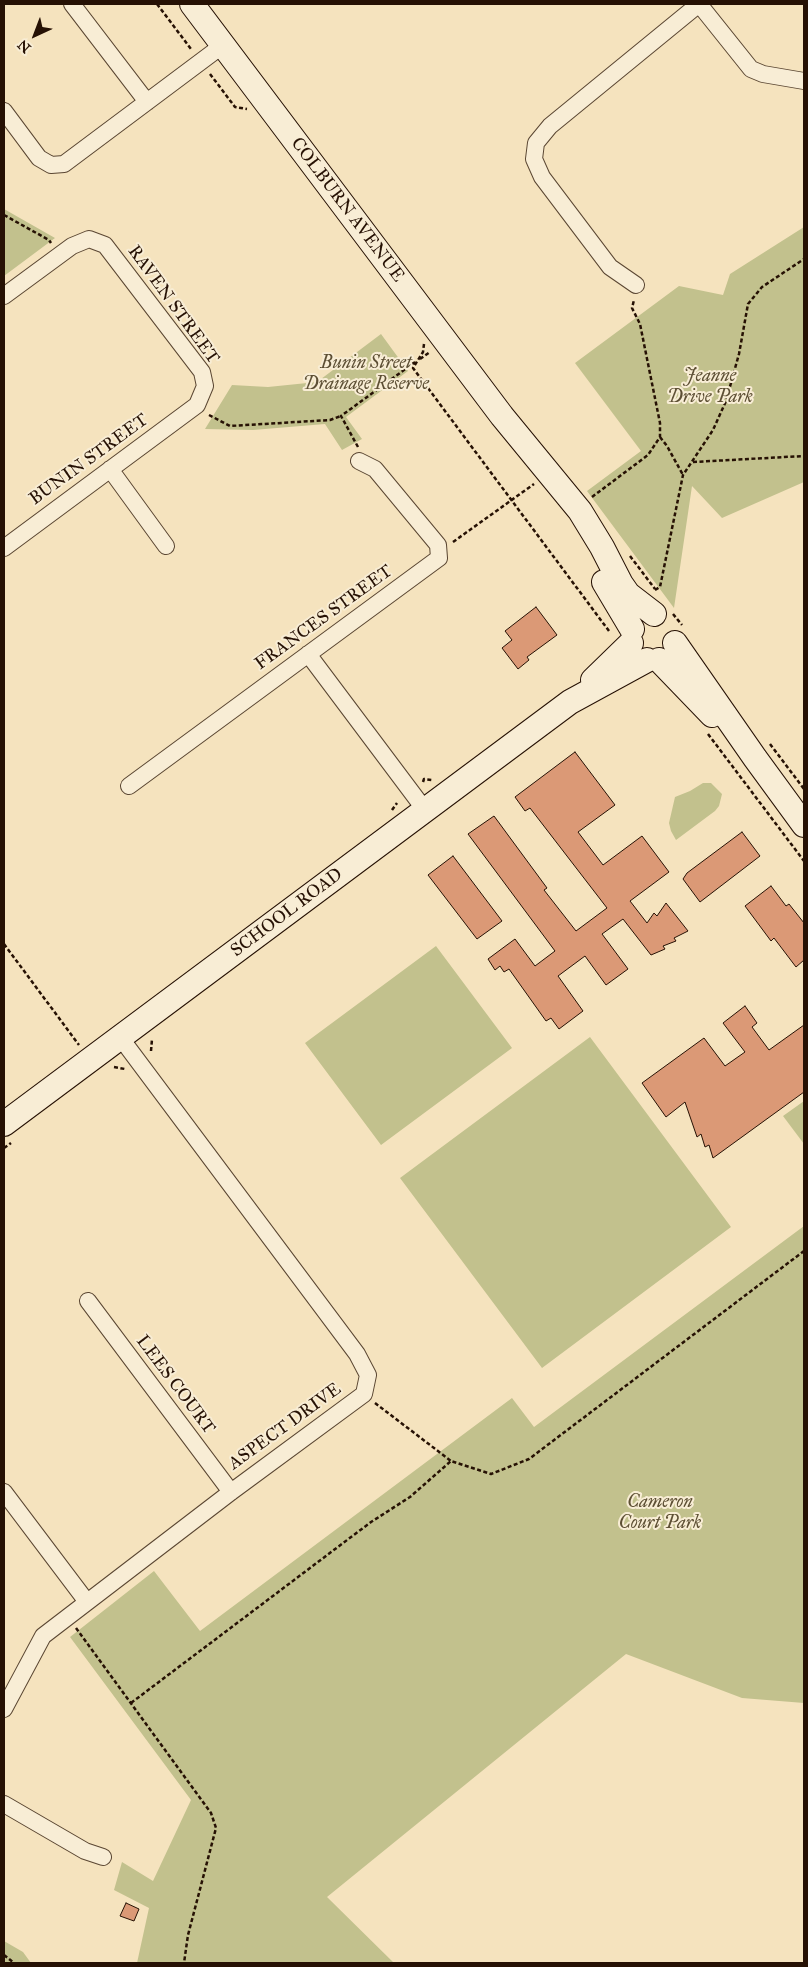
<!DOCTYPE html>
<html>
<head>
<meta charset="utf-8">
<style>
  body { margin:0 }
  #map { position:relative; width:808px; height:1967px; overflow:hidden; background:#f5e3be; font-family:"IM FELL Great Primer",serif }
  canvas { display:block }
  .frame { position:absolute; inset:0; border:5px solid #261104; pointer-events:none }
  .north { position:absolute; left:10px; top:10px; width:50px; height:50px; -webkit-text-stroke:4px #f8edd5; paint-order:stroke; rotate:223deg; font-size:14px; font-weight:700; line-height:20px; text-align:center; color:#261104 }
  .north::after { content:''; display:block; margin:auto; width:18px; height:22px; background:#261104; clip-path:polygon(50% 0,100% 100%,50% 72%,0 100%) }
</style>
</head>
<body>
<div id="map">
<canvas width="808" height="1967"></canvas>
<div class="frame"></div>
<div class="north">N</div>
</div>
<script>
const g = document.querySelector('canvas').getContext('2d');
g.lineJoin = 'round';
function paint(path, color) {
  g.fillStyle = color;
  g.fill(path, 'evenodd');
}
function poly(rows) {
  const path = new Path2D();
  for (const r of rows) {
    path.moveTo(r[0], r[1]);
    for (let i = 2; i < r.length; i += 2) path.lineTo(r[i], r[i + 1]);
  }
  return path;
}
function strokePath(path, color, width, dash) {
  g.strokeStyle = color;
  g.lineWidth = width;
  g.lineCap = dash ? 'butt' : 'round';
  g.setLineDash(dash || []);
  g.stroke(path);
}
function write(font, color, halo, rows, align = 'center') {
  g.font = font + ' "IM FELL Great Primer",serif';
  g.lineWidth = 4;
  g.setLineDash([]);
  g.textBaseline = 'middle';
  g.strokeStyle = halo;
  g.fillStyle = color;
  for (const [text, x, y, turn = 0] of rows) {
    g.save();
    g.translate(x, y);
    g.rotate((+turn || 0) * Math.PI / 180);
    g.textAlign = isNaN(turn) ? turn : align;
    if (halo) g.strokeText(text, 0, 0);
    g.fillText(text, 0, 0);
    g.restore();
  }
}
paint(poly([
  [4,209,55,238,4,276],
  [804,227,804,482,722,518,692,486,674,608,587,491,641,451,575,363,679,286,723,295,730,274],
  [381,334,408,371,346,417,362,439,342,450,325,424,253,430,205,429,232,385,268,387,317,382],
  [703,783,711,783,722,794,719,806,715,811,676,840,671,831,669,823,675,797,690,791],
  [436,946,512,1048,381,1145,305,1043],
  [590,1037,731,1227,542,1368,400,1178],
  [804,1101,804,1144,783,1116],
  [804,1226,804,1703,742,1698,626,1654,327,1897,394,1963,137,1963,149,1908,114,1890,122,1862,153,1881,191,1800,70,1637,154,1571,200,1631,512,1398,534,1427],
  [4,1941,23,1952,31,1963,4,1963]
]), '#c2c18d');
const building = poly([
  [536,607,557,635,527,657,529,660,518,669,502,648,512,640,505,631,536,607],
  [575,752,615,805,578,832,603,865,642,836,669,872,630,901,647,923,654,913,657,916,666,903,688,931,674,938,676,941,663,946,665,949,651,955,623,919,602,934,628,969,606,985,585,956,558,976,583,1011,559,1029,551,1018,546,1021,509,969,504,972,500,966,495,970,488,959,515,939,535,966,555,951,468,834,494,816,547,888,544,890,576,931,607,908,530,808,525,811,515,797,575,752],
  [742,832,760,856,700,902,683,879,687,873,742,832],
  [453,856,502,921,477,939,428,875,453,856],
  [771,886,786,906,789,904,804,923,804,960,796,967,774,938,771,941,745,906,771,886],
  [745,1006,757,1023,752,1027,769,1050,804,1025,804,1092,713,1158,709,1145,705,1147,701,1134,697,1137,685,1102,666,1117,642,1083,704,1038,725,1066,745,1052,723,1023,745,1006],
  [126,1903,139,1909,134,1921,120,1916,126,1903]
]);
paint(building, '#db9976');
strokePath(building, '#261104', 1);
const street = poly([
  [72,4,147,102],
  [699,4,751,69,763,74,804,81],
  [4,111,39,158,51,165,64,164,223,45],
  [636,285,610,267,542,177,534,159,536,143,550,126,699,4],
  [4,296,72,246,89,239,105,245,202,372,205,386,197,405,4,548],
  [110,469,166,546],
  [308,654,425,810],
  [129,786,439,558,438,545,375,469,359,461],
  [88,1301,231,1492],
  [4,1492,87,1602],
  [4,1709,43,1636,231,1492,364,1394,368,1375,357,1354,120,1037],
  [4,1804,85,1851,103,1857]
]);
const secondary = poly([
  [192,4,502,416,580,511,602,547,621,584,628,594,654,614],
  [604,582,632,629],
  [675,643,755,758,804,825],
  [659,660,712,715],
  [593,680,631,643],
  [4,1124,570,702,647,660]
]);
strokePath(street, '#5a4632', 18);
strokePath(secondary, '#261104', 26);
strokePath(poly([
  [157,4,191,49],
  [210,74,235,107,247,109],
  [4,215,49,240,51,243],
  [424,344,423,352,413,368,609,631],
  [420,359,430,352],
  [209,415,230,426,330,420,341,416],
  [660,437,667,446,683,475],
  [358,447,341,416,415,362],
  [693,462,804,456],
  [592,497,648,455,660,437,660,423,640,324,632,308,634,300],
  [453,542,534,484],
  [630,556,655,589],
  [655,590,660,587,683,475,713,430,726,401,739,354,748,304,762,287,804,259],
  [673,614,682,625],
  [708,734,804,861],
  [770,744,804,789],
  [423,782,424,779,432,780],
  [392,810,397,803],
  [4,944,79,1045],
  [151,1051,152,1039],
  [114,1067,125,1069],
  [4,1148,11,1143],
  [375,1403,451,1461],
  [76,1628,211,1813,216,1828,188,1935,184,1963],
  [131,1703,371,1522,410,1497,451,1461,491,1474,529,1459,804,1251],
  [4,1955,14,1963]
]), '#261104', 2.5, [4, 2.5]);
strokePath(street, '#f8edd5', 16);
strokePath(secondary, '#f8edd5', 24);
write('18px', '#261104', '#f8edd5', [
  ["COLBURN AVENUE",347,210,53],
  ["RAVEN STREET",173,305,54],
  ["BUNIN STREET",89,460,-36],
  ["FRANCES STREET",324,618,-36],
  ["SCHOOL ROAD",287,913,-37],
  ["LEES COURT",175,1385,53],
  ["ASPECT DRIVE",285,1427,-36]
]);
write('italic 18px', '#5d4f34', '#f8edd5', [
  ["Bunin Street",366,364],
  ["Drainage Reserve",366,385],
  ["Jeanne",710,377],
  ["Drive Park",710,398],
  ["Cameron",660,1503],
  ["Court Park",660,1524]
]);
</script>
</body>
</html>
